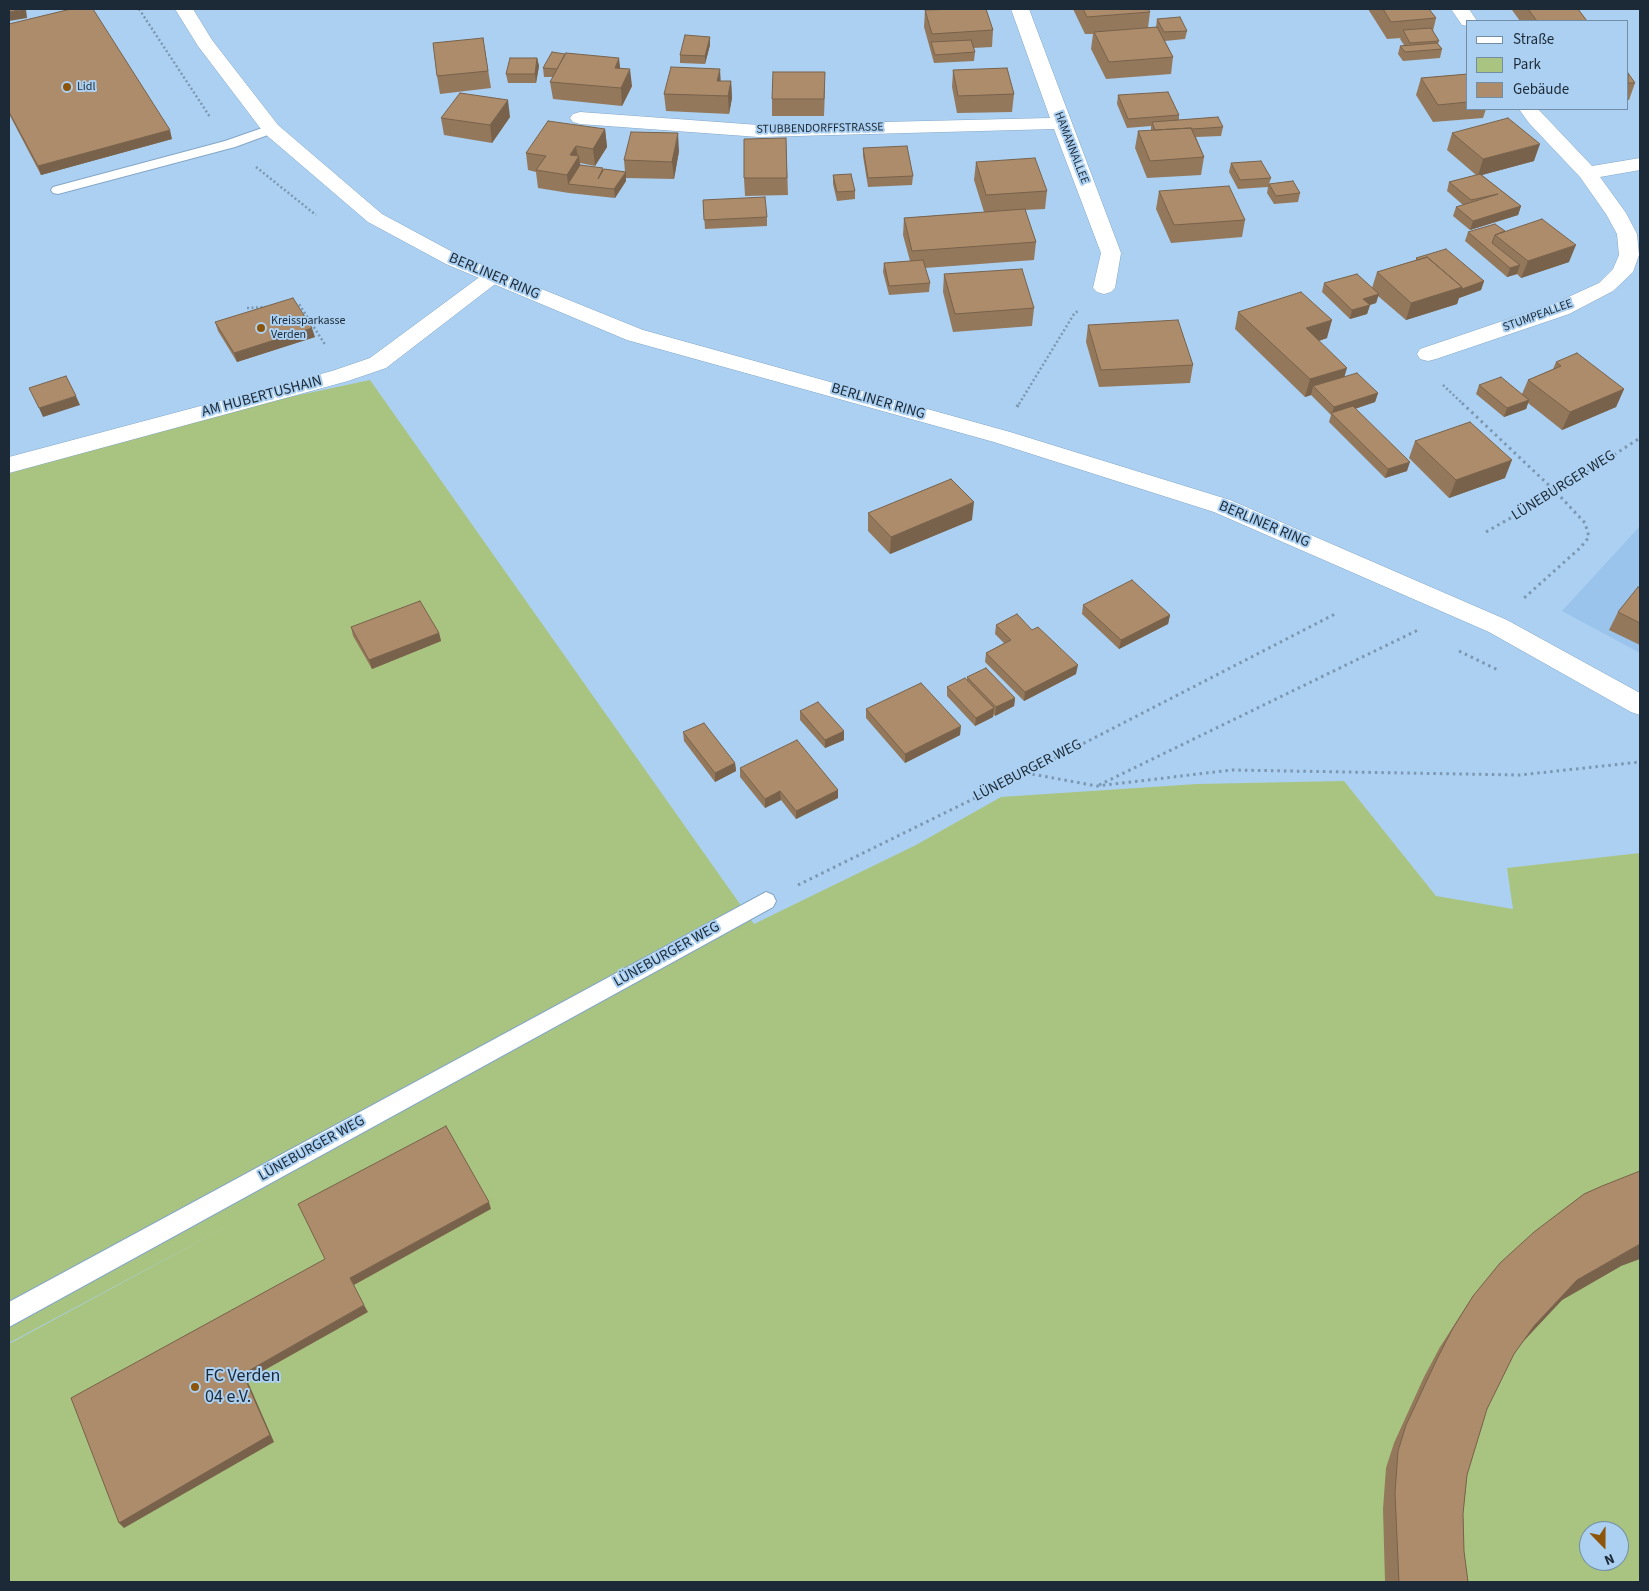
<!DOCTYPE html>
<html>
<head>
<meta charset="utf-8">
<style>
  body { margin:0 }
  #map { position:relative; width:1649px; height:1591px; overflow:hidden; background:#acd0f1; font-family:"Source Sans 3",sans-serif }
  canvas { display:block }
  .frame { position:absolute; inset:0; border:10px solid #1c2a37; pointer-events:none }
  .legend { position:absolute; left:1466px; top:20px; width:162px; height:90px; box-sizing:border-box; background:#acd0f1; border:1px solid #728ea7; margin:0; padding:6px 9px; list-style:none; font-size:15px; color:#1c2a37 }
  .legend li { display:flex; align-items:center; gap:10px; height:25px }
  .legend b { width:25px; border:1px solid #728ea7 }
  .north { position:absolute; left:1579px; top:1521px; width:50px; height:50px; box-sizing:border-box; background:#acd0f1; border:1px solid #728ea7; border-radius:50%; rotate:158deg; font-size:14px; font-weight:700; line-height:20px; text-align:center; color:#1c2a37 }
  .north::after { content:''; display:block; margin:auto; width:18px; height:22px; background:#8c5509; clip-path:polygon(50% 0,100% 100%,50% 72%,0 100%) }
</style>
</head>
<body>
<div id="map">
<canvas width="1649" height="1591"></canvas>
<div class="frame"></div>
<ul class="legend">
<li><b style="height:6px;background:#fff"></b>Straße</li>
<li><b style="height:14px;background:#a9c481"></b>Park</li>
<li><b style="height:14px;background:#ac8c6b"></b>Gebäude</li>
</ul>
<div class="north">N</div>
</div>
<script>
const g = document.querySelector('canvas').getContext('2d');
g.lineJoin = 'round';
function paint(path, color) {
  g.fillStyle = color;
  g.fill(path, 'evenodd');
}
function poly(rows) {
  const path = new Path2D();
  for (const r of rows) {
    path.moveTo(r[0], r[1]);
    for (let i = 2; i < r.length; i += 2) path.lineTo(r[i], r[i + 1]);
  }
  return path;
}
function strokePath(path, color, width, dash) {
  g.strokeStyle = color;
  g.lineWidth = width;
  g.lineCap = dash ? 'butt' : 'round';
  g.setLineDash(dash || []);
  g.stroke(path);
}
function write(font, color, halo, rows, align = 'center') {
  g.font = font + ' "Source Sans 3",sans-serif';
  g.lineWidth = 4;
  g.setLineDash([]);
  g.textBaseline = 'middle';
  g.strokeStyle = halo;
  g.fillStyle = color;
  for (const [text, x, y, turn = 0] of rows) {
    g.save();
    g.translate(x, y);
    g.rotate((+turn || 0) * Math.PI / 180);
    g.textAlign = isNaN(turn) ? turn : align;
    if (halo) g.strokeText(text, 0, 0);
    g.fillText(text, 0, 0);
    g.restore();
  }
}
paint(poly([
  [1640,526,1640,653,1562,611]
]), '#9ac4eb');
paint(poly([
  [370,380,754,924,916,845,1001,797,1197,784,1344,781,1436,896,1513,909,1507,868,1640,853,1640,1582,9,1582,9,1344,233,1223,9,1343,9,470,257,404],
  [1589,1531,1619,1531,1619,1561,1589,1561]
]), '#a9c481');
const lane = poly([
  [271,125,276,126,278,129,276,132,235,147,58,194,53,193,51,190,53,187,225,141,271,125],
  [766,892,773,895,776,901,773,907,9,1327,9,1302,766,892]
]);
const street = poly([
  [1011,9,1029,9,1121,253,1115,288,1111,292,1104,294,1097,292,1093,288,1101,253,1054,129,759,137,580,124,573,122,570,118,573,114,580,112,759,125,1050,118,1011,9],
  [1451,9,1469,9,1477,21,1468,21,1468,26,1462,25,1451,9],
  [1519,109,1538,109,1592,166,1640,158,1640,170,1600,177,1626,213,1637,234,1639,255,1633,272,1613,291,1569,314,1436,359,1428,361,1420,359,1417,354,1420,349,1553,304,1599,283,1613,269,1619,255,1617,234,1606,214,1580,177,1529,123,1519,109],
  [492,271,499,273,503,277,499,281,386,368,348,381,9,473,9,457,332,371,370,358,485,273,492,271]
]);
const secondary = poly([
  [175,9,193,9,212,40,278,125,382,214,460,256,643,330,1010,432,1230,500,1507,620,1640,693,1640,715,1631,712,1489,632,1214,512,994,442,627,340,446,264,368,222,264,133,198,46,175,9]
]);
strokePath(lane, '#84a7c7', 2);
strokePath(street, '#84a7c7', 1);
strokePath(secondary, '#84a7c7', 1);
strokePath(poly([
  [139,9,210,117],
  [256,167,316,215],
  [295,305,299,304,326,346],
  [247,308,266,307],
  [1443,385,1463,404],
  [1019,404,1074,314,1079,310]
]), '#7b97b1', 2.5, [2, 2.5]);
strokePath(poly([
  [1462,403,1556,492,1585,523,1589,537,1580,548,1523,599],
  [1017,407,1019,403],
  [1486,532,1556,492,1640,438],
  [1459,651,1498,670],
  [1026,773,1097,786,1232,770,1520,775,1640,762],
  [1099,785,1418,630],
  [798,885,1026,773,1335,614]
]), '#7b97b1', 3, [2.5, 4]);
paint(lane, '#fff');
paint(street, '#fff');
paint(secondary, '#fff');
paint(poly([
  [1073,9,1148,9,1150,12,1148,28,1156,27,1157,19,1187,31,1185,39,1165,41,1173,57,1171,74,1106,79,1091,49,1093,34,1085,34],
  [1368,9,1429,9,1436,18,1433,31,1439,41,1438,44,1442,49,1440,58,1403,61,1398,54,1400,46,1404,45,1400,39,1401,38,1387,39],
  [1512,9,1578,9,1587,21,1520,21,1512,10],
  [925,10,993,30,992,47,973,48,975,52,974,61,934,63,924,27],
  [9,24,172,139,41,175,9,114],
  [483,38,491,88,440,94,437,76],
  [710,45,705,64,680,63,680,55],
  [537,58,539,66,536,83,508,83,506,74],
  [543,68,620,69,632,86,622,106,553,99,550,82,553,77,544,77],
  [953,70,1014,94,1012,112,957,113,952,87],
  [1628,73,1635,83,1629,100,1628,100],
  [1468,74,1468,109,1486,109,1483,118,1433,122,1416,95,1421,78],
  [720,81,731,81,732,98,729,114,666,111,664,94],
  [825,89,824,116,772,116,772,99],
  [1118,95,1179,115,1179,120,1223,127,1221,136,1196,137,1204,157,1201,175,1147,178,1135,148,1138,131,1151,130,1151,126,1127,128,1117,104],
  [510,117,492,143,444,135,441,118],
  [605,129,607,147,595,166,580,163,580,165,603,170,625,172,624,160,679,151,674,179,626,178,626,181,615,198,569,193,538,188,536,172,528,170,526,153],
  [1452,133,1534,161,1482,175,1521,206,1518,215,1470,230,1453,216,1456,207,1463,205,1447,191,1449,182,1476,175,1447,150],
  [786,138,788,195,745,196,744,178],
  [863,148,913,176,912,185,868,187,863,156],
  [976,162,1047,191,1045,209,1025,210,1036,242,1034,260,925,268,930,283,929,292,889,295,883,272,884,263,910,261,903,235,904,218,984,212,974,180],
  [1231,163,1271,178,1269,184,1300,193,1298,202,1274,204,1267,193,1268,187,1238,189,1229,172],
  [833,175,855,191,855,199,837,201,833,184],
  [1159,191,1245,220,1242,237,1171,243,1156,209],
  [703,200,767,217,767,226,705,229],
  [1505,231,1569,262,1521,278,1517,274,1507,277,1465,241,1468,232],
  [1416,258,1484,281,1481,290,1459,298,1457,304,1406,320,1378,296,1376,303,1370,305,1367,314,1350,319,1322,292,1324,283,1372,288,1377,272,1416,260],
  [944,274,1034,308,1032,326,953,332,943,292],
  [1238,312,1327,338,1319,341,1344,377,1378,393,1375,402,1355,409,1407,471,1385,478,1329,422,1331,415,1311,395,1305,397,1235,329],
  [215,322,315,337,237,362,218,331],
  [1088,325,1193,365,1190,383,1099,387,1086,342],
  [1556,362,1624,389,1616,407,1562,430,1528,403,1526,409,1504,417,1476,394,1479,385,1522,394,1528,380,1553,369],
  [1415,441,1505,478,1449,498,1409,458],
  [868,513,972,520,890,554,868,531],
  [1640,588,1640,645,1609,630,1618,612],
  [1083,605,1170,615,1168,624,1119,649,1082,614],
  [996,625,1032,630,1076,674,1024,701,985,662,986,653,1004,643,995,634],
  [351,627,439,633,441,641,372,669,353,636],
  [967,677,1015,698,1014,706,995,716,994,714,993,717,975,726,947,696,947,687,967,680],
  [866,709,960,735,905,763,866,718],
  [800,711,844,740,825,748,800,720],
  [683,732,735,763,736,771,715,782,684,741],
  [740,768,838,790,838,798,796,819,781,800,765,808,740,777],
  [1621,1266,1562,1300,1524,1340,1514,1354,1487,1409,1467,1475,1463,1514,1464,1551,1468,1582,1385,1582,1383,1509,1386,1468,1394,1443,1424,1377,1440,1347,1473,1296]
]), '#94785c');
paint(poly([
  [26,9,27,18,9,21,9,12],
  [710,37,710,45,705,64,705,56],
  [537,58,539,66,536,83,535,74],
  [619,58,621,75,615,68],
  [630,69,632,86,622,106,621,88],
  [720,69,721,86,718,98,717,81],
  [731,81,732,98,729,114,728,96],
  [508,100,510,117,492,143,490,125],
  [605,129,607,147,595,166,593,149],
  [170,130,172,139,41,175,38,166],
  [678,133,679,151,674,179,672,162],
  [1540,144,1534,161,1478,176,1483,159],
  [576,146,578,158,579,156,581,174,568,184,567,175,570,155],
  [626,172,626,181,615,198,614,189],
  [1521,206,1518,215,1470,230,1473,221],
  [1576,245,1569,262,1521,278,1528,261],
  [1520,265,1517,274,1507,277,1510,268],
  [1484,281,1481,290,1459,298,1457,304,1406,320,1411,303,1462,287],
  [1379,294,1376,303,1360,308,1363,299],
  [1370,305,1367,314,1350,319,1352,310],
  [1332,320,1327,338,1302,346,1306,328],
  [312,328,315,337,237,362,234,353],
  [1347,368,1342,385,1313,386,1311,395,1305,397,1310,379],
  [1624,389,1616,407,1562,430,1570,412],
  [1378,393,1375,402,1333,416,1332,414,1334,407],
  [76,396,80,405,43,417,39,408],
  [1529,400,1526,409,1504,417,1507,408],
  [1512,460,1505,478,1449,498,1456,480],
  [1410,462,1407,471,1385,478,1388,469],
  [974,502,972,520,890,554,891,537],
  [1170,615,1168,624,1119,649,1121,640],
  [439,633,441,641,372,669,369,660],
  [1078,665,1076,674,1024,701,1025,692],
  [1015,698,1014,706,995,716,996,707],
  [994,708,993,717,975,726,976,718],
  [961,726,960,735,905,763,905,754],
  [844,731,844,740,825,748,825,740],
  [735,763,736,771,715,782,715,773],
  [838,790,838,798,796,819,796,811],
  [780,791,781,800,765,808,765,799],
  [489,1202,491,1209,354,1285,350,1278],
  [1640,1244,1640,1259,1621,1266,1562,1300,1519,1346,1534,1326,1577,1280],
  [364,1305,368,1312,247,1380,274,1442,124,1528,119,1523,243,1374]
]), '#78624b');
const building = poly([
  [9,9,24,9,9,12,9,9],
  [71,9,93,9,170,130,38,166,9,112,9,24,71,9],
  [957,9,986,9,993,30,932,34,925,10,957,9],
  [1083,9,1148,9,1150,12,1087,17,1083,9],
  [1383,9,1429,9,1436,18,1391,22,1383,9],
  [1528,9,1578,9,1587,21,1537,21,1528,9],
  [1180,17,1187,31,1164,32,1157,19,1180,17],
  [1157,27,1173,57,1109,62,1094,32,1157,27],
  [1431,28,1439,41,1410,43,1403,30,1431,28],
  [685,35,710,37,705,56,680,55,685,35],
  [483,38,488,71,437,76,433,43,483,38],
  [971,40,975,52,935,55,931,42,971,40],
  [1437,43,1442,49,1405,52,1400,46,1437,43],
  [552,52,565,54,557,69,543,68,552,52],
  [566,53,619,58,615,68,630,69,621,88,550,82,566,53],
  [510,58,537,58,535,74,506,74,510,58],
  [671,67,720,69,717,81,731,81,728,96,664,94,671,67],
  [1007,68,1014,94,958,96,953,70,1007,68],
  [773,72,825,72,824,99,772,99,773,72],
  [1628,73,1635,83,1628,83,1628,73],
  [1468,74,1468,102,1438,105,1421,78,1468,74],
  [1168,92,1179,115,1128,119,1118,95,1168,92],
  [460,93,508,100,490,125,441,118,460,93],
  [1218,117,1223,127,1192,129,1191,128,1155,130,1152,122,1218,117],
  [1508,118,1540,144,1483,159,1452,133,1508,118],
  [548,121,605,129,593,149,576,146,570,155,579,156,567,175,536,170,546,156,526,153,548,121],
  [1191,128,1204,157,1150,161,1138,131,1191,128],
  [631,132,678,133,672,162,624,160,631,132],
  [786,138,787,178,744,178,744,139,786,138],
  [907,146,913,176,868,178,863,148,907,146],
  [1035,158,1047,191,986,195,976,162,1035,158],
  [1261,161,1271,178,1240,180,1231,163,1261,161],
  [580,165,603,168,598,179,604,169,626,172,614,189,568,184,580,165],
  [851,174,855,191,837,192,833,175,851,174],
  [1480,174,1521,206,1473,221,1456,207,1498,194,1471,200,1449,182,1480,174],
  [1293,181,1300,193,1276,196,1269,184,1293,181],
  [1229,186,1245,220,1174,225,1159,191,1229,186],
  [765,197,767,217,704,220,703,200,765,197],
  [1025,209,1036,242,912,251,904,218,1025,209],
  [1542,219,1576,245,1528,261,1495,235,1542,219],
  [1495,224,1505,231,1495,235,1492,243,1520,265,1510,268,1468,232,1495,224],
  [1446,249,1484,281,1462,289,1462,287,1427,257,1418,260,1416,258,1446,249],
  [1427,257,1462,287,1411,303,1377,272,1427,257],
  [923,260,930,283,889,286,884,263,923,260],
  [1022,269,1034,308,955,314,944,274,1022,269],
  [1357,274,1379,294,1363,299,1370,305,1352,310,1324,283,1357,274],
  [1301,292,1332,320,1306,328,1347,368,1310,379,1238,312,1301,292],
  [293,298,312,328,234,353,215,322,293,298],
  [1178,320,1193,365,1101,370,1088,325,1178,320],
  [1577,353,1624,389,1570,412,1528,380,1561,366,1556,362,1577,353],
  [1357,373,1378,393,1334,407,1313,386,1357,373],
  [66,376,76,396,39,408,29,388,66,376],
  [1501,377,1529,400,1507,408,1479,385,1501,377],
  [1353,406,1410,462,1388,469,1331,413,1353,406],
  [1470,422,1512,460,1456,480,1415,441,1470,422],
  [951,479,974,502,891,537,868,513,951,479],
  [1132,580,1170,615,1121,640,1083,605,1132,580],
  [1638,587,1640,588,1640,623,1618,612,1638,587],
  [420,601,439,633,369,660,351,627,420,601],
  [1017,614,1032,630,1038,627,1078,665,1025,692,986,653,1011,640,996,625,1017,614],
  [986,668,1015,698,996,707,967,677,986,668],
  [965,678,994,708,976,718,947,687,965,678],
  [921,683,961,726,905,754,866,709,921,683],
  [818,702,844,731,825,740,800,711,818,702],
  [704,723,735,763,715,773,683,732,704,723],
  [797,740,838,790,796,811,780,791,765,799,740,768,797,740],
  [446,1126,489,1202,350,1278,364,1305,243,1374,270,1435,119,1523,71,1398,325,1259,298,1204,446,1126],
  [1640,1171,1640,1244,1577,1280,1534,1326,1514,1354,1487,1409,1467,1475,1463,1514,1464,1551,1468,1582,1399,1582,1395,1493,1398,1451,1406,1425,1437,1359,1453,1328,1473,1296,1500,1263,1534,1232,1584,1194,1602,1186,1640,1171]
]);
paint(building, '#ac8c6b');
strokePath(building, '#78624b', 1);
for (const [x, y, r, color] of [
  [67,87,5,"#8c5509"],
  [261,328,5,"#8c5509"],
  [195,1387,5,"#8c5509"]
]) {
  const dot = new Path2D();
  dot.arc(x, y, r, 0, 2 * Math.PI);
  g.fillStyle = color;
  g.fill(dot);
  strokePath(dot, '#acd0f1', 2);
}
write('12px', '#1c2a37', '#acd0f1', [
  ["Lidl",77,87],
  ["Kreissparkasse",271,321],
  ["Verden",271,335]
], 'left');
write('12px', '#1c2a37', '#acd0f1', [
  ["STUBBENDORFFSTRASSE",820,129,-1],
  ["HAMANNALLEE",1071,148,69],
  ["STUMPEALLEE",1538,316,-20]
]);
write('15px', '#1c2a37', '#acd0f1', [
  ["BERLINER RING",494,277,23],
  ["AM HUBERTUSHAIN",262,397,-15],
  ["BERLINER RING",878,402,16],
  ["LÜNEBURGER WEG",1564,486,-32],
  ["BERLINER RING",1264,525,23],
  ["LÜNEBURGER WEG",1028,771,-27],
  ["LÜNEBURGER WEG",667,955,-29],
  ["LÜNEBURGER WEG",312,1149,-29]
]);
write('18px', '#1c2a37', '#acd0f1', [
  ["FC Verden",205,1377],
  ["04 e.V.",205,1398]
], 'left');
</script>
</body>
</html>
